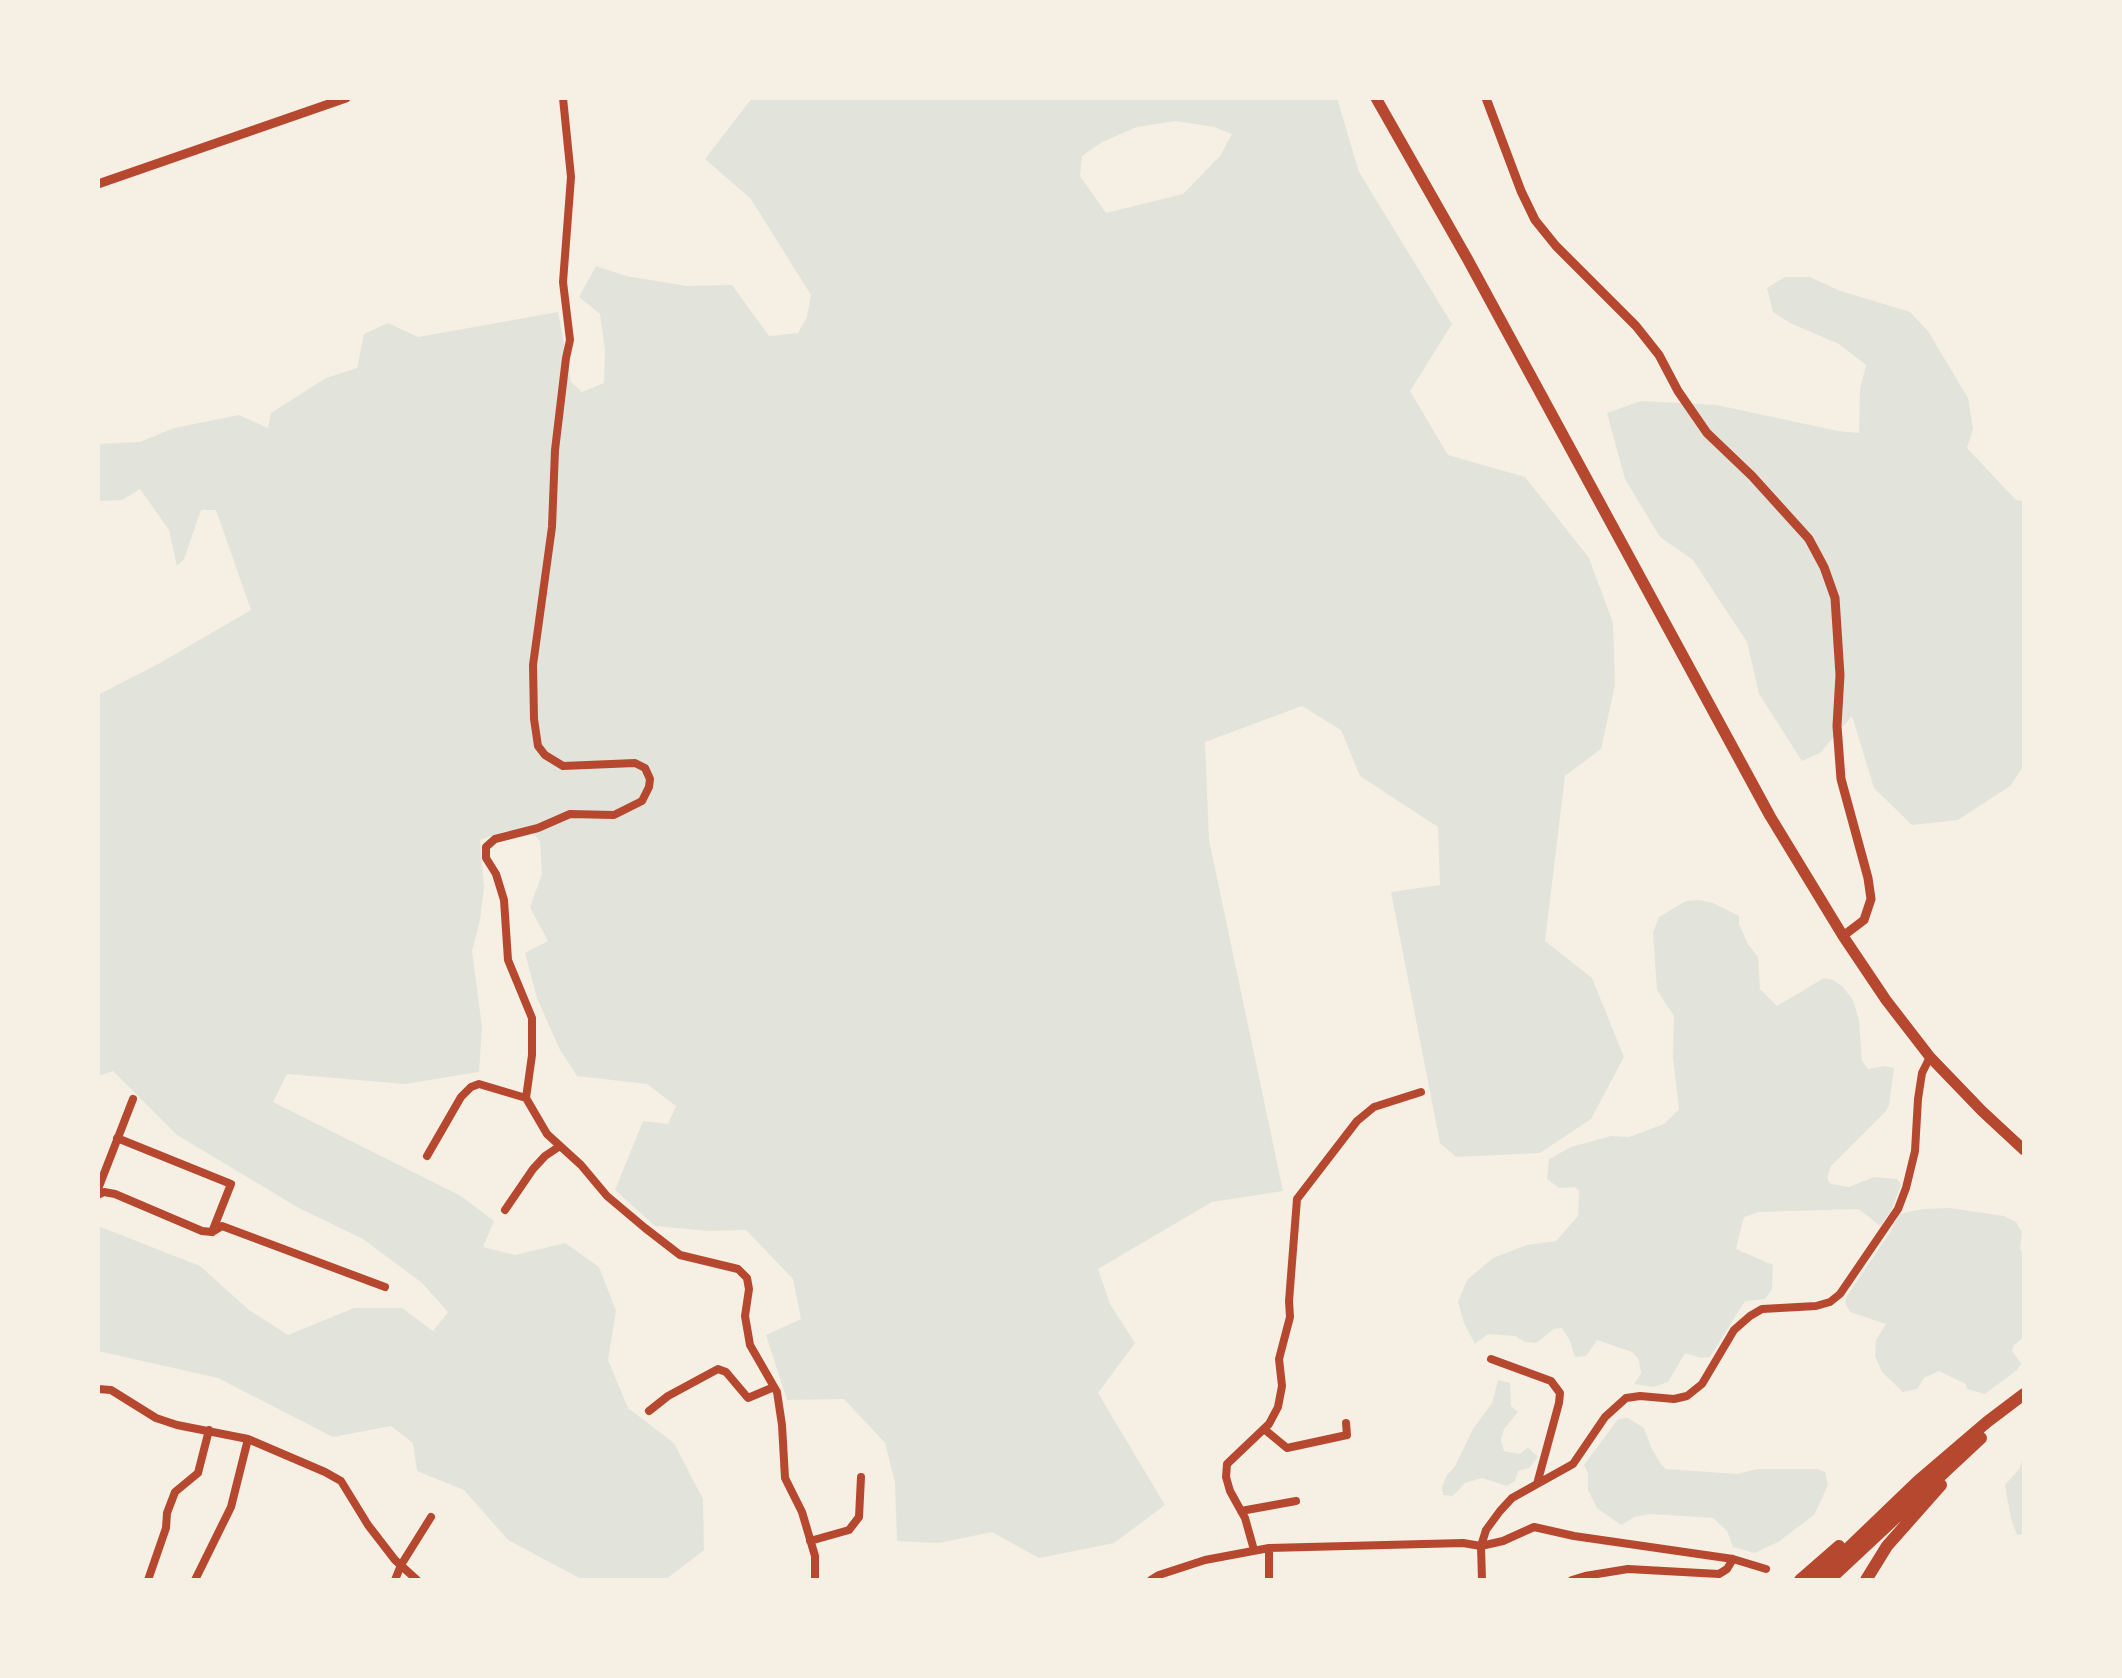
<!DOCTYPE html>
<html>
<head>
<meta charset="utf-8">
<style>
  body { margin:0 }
  #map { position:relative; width:2122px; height:1678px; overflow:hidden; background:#f6efe4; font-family:"Space Grotesk",sans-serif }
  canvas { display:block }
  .frame { position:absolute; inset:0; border:100px solid #f6efe4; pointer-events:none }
</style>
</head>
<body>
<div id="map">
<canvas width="2122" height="1678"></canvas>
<div class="frame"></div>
</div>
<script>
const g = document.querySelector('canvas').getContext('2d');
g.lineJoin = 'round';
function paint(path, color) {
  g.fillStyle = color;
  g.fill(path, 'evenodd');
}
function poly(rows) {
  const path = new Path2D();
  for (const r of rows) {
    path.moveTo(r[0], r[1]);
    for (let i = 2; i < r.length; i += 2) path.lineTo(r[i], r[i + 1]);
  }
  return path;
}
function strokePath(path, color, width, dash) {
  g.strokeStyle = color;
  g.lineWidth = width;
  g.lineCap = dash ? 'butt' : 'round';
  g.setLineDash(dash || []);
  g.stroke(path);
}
paint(poly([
  [752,98,1337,98,1359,172,1452,324,1410,391,1448,455,1525,477,1589,558,1613,623,1615,685,1601,749,1565,776,1545,941,1592,978,1624,1057,1591,1119,1540,1153,1456,1157,1440,1143,1391,892,1440,885,1438,827,1360,776,1341,730,1302,706,1205,742,1209,840,1283,1191,1212,1202,1098,1269,1110,1304,1135,1343,1098,1393,1165,1505,1114,1543,1039,1558,992,1532,939,1543,897,1541,895,1482,885,1443,844,1399,787,1400,766,1335,801,1319,793,1279,746,1230,709,1231,655,1226,615,1190,643,1121,668,1124,676,1106,647,1084,577,1076,559,1048,537,998,525,953,548,941,530,907,542,874,540,841,531,831,506,831,480,840,484,887,480,920,472,951,482,1027,479,1072,405,1084,287,1074,273,1102,461,1196,494,1221,483,1247,515,1255,565,1243,599,1267,616,1311,608,1360,628,1408,674,1443,703,1499,704,1550,665,1580,583,1580,508,1540,464,1490,417,1471,413,1443,391,1426,333,1437,218,1378,98,1351,98,1226,200,1266,249,1310,288,1335,354,1308,402,1308,433,1331,448,1312,422,1283,363,1239,299,1208,177,1135,113,1071,98,1076,98,695,160,663,251,610,216,510,201,510,184,559,177,566,169,530,140,489,122,500,100,501,98,498,98,444,140,442,174,428,239,415,268,428,271,413,326,378,357,368,364,334,388,323,418,337,558,312,571,382,582,392,604,383,605,350,600,314,579,297,596,266,626,276,687,286,732,285,769,336,798,333,807,317,811,295,751,199,705,159],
  [1175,121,1214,127,1232,134,1220,156,1183,194,1106,213,1080,176,1082,156,1102,142,1137,127],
  [1785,277,1810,277,1838,290,1910,312,1928,331,1968,398,1973,429,1967,448,2016,500,2024,501,2024,765,2010,786,1958,820,1912,825,1874,788,1852,716,1820,753,1802,761,1759,694,1747,642,1693,560,1660,537,1625,479,1607,413,1641,401,1717,405,1838,431,1859,433,1860,389,1866,365,1839,344,1790,323,1773,312,1767,288],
  [1699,900,1713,903,1739,916,1739,924,1748,944,1758,957,1760,989,1777,1006,1824,978,1833,980,1842,986,1853,1000,1859,1020,1862,1061,1868,1069,1884,1066,1894,1068,1889,1105,1886,1111,1831,1166,1827,1178,1831,1184,1849,1187,1874,1177,1897,1179,1901,1185,1891,1211,1880,1226,1859,1209,1759,1212,1744,1217,1736,1249,1773,1265,1772,1289,1765,1299,1745,1301,1710,1357,1701,1358,1685,1353,1668,1382,1653,1387,1634,1384,1641,1374,1639,1360,1632,1352,1597,1340,1586,1356,1575,1357,1570,1341,1562,1328,1554,1329,1536,1343,1525,1342,1515,1336,1488,1334,1475,1344,1464,1323,1458,1302,1467,1280,1493,1258,1527,1245,1556,1241,1578,1216,1579,1191,1575,1187,1559,1188,1547,1179,1549,1159,1571,1147,1611,1136,1629,1137,1664,1124,1679,1109,1673,1057,1674,1016,1657,990,1653,933,1659,917,1686,901],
  [1950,1208,2004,1216,2016,1222,2022,1233,2020,1250,2024,1253,2024,1337,2014,1345,2012,1351,2021,1363,2017,1370,1985,1394,1967,1389,1966,1384,1939,1371,1924,1378,1917,1389,1903,1392,1882,1372,1875,1356,1876,1340,1886,1324,1850,1312,1845,1303,1847,1296,1889,1234,1899,1214,1923,1209],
  [1498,1380,1510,1383,1511,1406,1518,1412,1504,1429,1501,1440,1504,1451,1520,1454,1528,1447,1538,1457,1529,1468,1518,1471,1515,1481,1507,1486,1482,1478,1465,1483,1453,1496,1443,1495,1442,1487,1447,1475,1455,1466,1473,1429,1492,1403],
  [1628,1418,1644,1428,1651,1447,1660,1463,1666,1469,1738,1474,1757,1469,1817,1469,1825,1472,1828,1485,1814,1515,1778,1542,1755,1553,1733,1547,1727,1531,1713,1518,1650,1514,1635,1517,1621,1525,1597,1508,1588,1490,1588,1473,1584,1465,1618,1419],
  [2024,1456,2024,1534,2017,1535,2011,1519,2005,1485,2019,1469]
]), '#e2e4dc');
strokePath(poly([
  [563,98,571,177,563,282,570,340,566,358,555,450,552,527,533,665,534,719,538,746,545,755,563,766,635,763,645,768,650,779,649,787,642,801,614,815,570,814,538,828,495,839,486,847,486,858,496,874,504,900,508,960,532,1018,532,1055,526,1098,547,1134,581,1165,607,1196,645,1228,680,1255,738,1269,747,1278,749,1289,745,1316,750,1345,777,1392,782,1425,785,1478,802,1512,815,1556,815,1580],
  [117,1138,231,1184,212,1232],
  [427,1156,461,1097,471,1087,479,1084,526,1098],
  [98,1189,133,1099],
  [98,1195,104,1192,115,1194,202,1231,212,1232,222,1226,385,1287],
  [505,1210,533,1169,545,1156,560,1146],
  [1491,1359,1551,1381,1560,1393,1559,1403,1537,1484],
  [98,1389,111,1390,156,1418,177,1425,248,1439,325,1472,341,1481,368,1525,395,1560,417,1580],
  [649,1411,668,1396,718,1369,726,1372,748,1398,774,1387],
  [1264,1429,1287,1448,1347,1435,1346,1423],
  [1241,1511,1296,1501],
  [810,1541,849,1530,859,1517,861,1477],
  [1254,1550,1245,1518,1230,1491,1226,1477,1227,1464,1269,1424,1278,1407,1282,1386,1279,1359,1290,1317,1289,1301,1297,1199,1357,1121,1374,1107,1421,1092],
  [148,1580,166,1528,167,1513,175,1492,198,1473,209,1430],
  [195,1580,231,1507,248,1439],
  [395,1580,401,1565,431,1517],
  [1151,1580,1159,1575,1205,1560,1269,1548,1463,1543,1481,1546,1503,1541,1534,1527,1574,1536,1733,1559,1766,1569],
  [1269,1580,1269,1548],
  [1482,1580,1481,1546,1486,1530,1500,1511,1512,1498,1573,1464,1605,1417,1626,1398,1640,1396,1674,1399,1687,1396,1702,1384,1734,1330,1750,1316,1762,1309,1816,1306,1830,1302,1840,1294,1898,1209,1906,1188,1915,1151,1918,1099,1922,1073,1930,1057],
  [1572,1580,1585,1576,1628,1569,1719,1574,1727,1569,1733,1559]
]), '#b5482f', 8);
strokePath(poly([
  [1486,98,1521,191,1535,220,1556,246,1636,326,1659,355,1678,391,1707,433,1752,476,1809,539,1824,567,1835,598,1840,675,1837,726,1841,779,1868,878,1871,899,1864,920,1843,936],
  [98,184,346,98]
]), '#b5482f', 9);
strokePath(poly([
  [1376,98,1468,260,1770,816,1843,936,1886,1000,1930,1057,1982,1111,2024,1150]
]), '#b5482f', 11);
strokePath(poly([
  [1800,1580,1839,1546],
  [1815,1580,1918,1481,1987,1422,2024,1394],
  [1829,1580,1981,1438],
  [1866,1580,1887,1546,1941,1485]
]), '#b5482f', 12);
</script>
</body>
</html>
